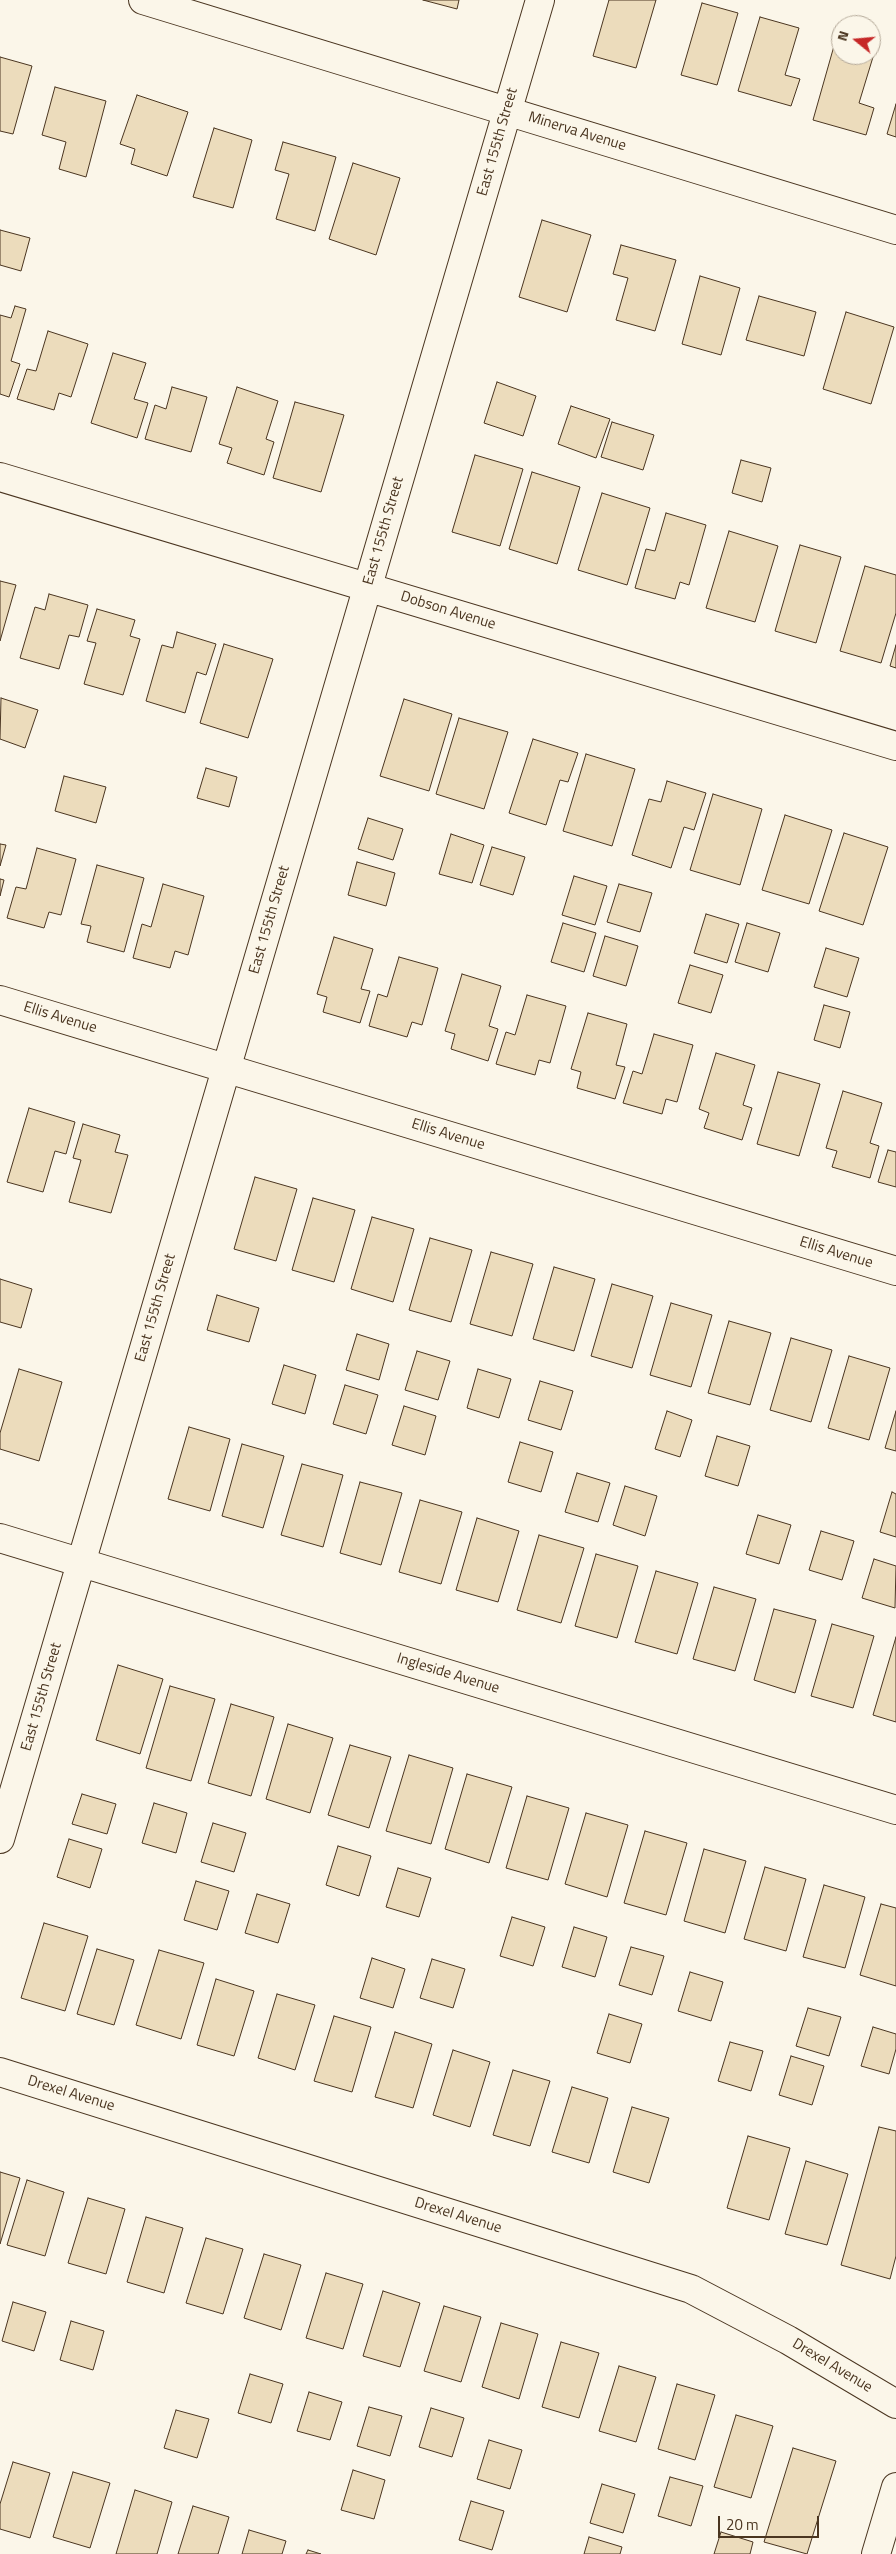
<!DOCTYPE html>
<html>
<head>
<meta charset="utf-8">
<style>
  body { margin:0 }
  #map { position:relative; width:896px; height:2554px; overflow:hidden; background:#fbf6e9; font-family:"Titillium Web",sans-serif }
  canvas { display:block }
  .north { position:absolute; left:831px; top:15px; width:50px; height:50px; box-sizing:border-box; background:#fbf6e9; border:1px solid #b4a999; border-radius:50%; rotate:287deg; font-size:14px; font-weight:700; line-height:20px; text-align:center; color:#4a3520 }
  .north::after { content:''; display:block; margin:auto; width:18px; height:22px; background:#c62828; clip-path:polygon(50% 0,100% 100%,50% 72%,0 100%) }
  .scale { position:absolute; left:718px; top:2516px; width:101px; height:22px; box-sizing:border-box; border:2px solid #4a3520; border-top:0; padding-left:6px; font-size:15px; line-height:18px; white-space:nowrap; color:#4a3520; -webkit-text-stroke:4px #fbf6e9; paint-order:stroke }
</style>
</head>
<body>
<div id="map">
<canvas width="896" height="2554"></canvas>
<div class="north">N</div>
<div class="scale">20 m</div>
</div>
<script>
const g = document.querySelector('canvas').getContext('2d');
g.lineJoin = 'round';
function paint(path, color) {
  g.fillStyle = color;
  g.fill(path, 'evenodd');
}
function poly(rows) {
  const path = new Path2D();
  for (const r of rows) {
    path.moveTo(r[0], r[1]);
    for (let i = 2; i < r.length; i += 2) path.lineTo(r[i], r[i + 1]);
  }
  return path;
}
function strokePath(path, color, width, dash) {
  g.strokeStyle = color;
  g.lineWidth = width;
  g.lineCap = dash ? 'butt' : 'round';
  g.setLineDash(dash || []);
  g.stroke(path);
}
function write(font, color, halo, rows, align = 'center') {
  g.font = font + ' "Titillium Web",sans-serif';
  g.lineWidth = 4;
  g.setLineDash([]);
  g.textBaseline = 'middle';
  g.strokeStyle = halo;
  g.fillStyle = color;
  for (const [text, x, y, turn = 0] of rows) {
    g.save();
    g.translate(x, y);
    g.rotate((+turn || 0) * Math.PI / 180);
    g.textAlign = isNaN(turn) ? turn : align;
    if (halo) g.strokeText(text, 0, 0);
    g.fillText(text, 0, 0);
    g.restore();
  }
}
const building = poly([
  [423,0,459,0,457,9,423,0],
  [609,0,656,0,636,68,593,56,609,0],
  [702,3,738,13,717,85,681,75,702,3],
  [760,17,799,28,785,75,800,79,791,106,738,91,760,17],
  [834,46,841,48,841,55,873,57,859,103,874,108,866,135,813,120,834,46],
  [0,57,32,66,13,134,0,131,0,57],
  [55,87,106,101,86,177,59,169,66,142,42,135,55,87],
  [137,95,188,112,167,176,131,164,135,149,120,144,137,95],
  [896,104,896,137,887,134,896,104],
  [214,128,252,140,233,208,193,197,214,128],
  [283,142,336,157,315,231,276,219,289,174,275,170,283,142],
  [353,163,400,178,376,255,329,239,353,163],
  [542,220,591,235,567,312,519,297,542,220],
  [0,230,30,238,21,271,0,265,0,230],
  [621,245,676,260,655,331,616,320,628,278,613,274,621,245],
  [700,276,740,288,721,355,682,344,700,276],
  [759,296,816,312,804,356,746,340,759,296],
  [15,306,26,309,11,361,20,364,9,397,0,394,0,315,11,318,15,306],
  [846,312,894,327,871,404,823,389,846,312],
  [48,331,88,344,71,397,59,393,54,410,17,399,27,369,36,371,48,331],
  [113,353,146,363,134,399,148,403,137,438,91,423,113,353],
  [497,382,536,396,523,436,484,423,497,382],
  [172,387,207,397,191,452,145,439,155,405,166,409,172,387],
  [237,387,278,401,266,439,274,442,264,475,227,463,232,448,219,444,237,387],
  [295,402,344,415,321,492,273,478,295,402],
  [571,406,610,419,596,458,558,444,571,406],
  [612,422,654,435,643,470,601,457,612,422],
  [475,455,523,469,500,546,452,532,475,455],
  [741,460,771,468,762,502,732,493,741,460],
  [532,472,580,487,557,564,509,549,532,472],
  [602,493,650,508,627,585,578,570,602,493],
  [666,513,706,525,689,585,680,582,675,599,635,588,646,549,655,551,666,513],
  [729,531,778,546,755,622,706,608,729,531],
  [800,545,841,557,816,643,775,631,800,545],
  [865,566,896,575,896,613,881,663,840,651,865,566],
  [0,581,16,585,0,641,0,581],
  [49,594,88,605,79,637,69,635,59,669,20,658,35,607,45,610,49,594],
  [97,609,135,620,130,636,140,639,123,695,84,684,96,643,87,641,97,609],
  [177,632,216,644,206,675,197,672,185,713,146,701,162,645,173,648,177,632],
  [224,644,273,659,248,738,200,723,224,644],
  [896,645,896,668,890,666,896,645],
  [1,698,38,710,25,748,0,739,1,698],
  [404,699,452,714,429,791,380,776,404,699],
  [459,718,508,732,484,809,436,794,459,718],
  [533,739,578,753,568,782,560,780,546,825,509,813,533,739],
  [586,754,635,769,612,846,563,831,586,754],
  [206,768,237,777,229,807,197,798,206,768],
  [64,776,106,787,96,823,55,811,64,776],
  [667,781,706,793,694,830,684,827,671,868,632,855,649,799,661,802,667,781],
  [713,794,762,809,740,885,690,870,713,794],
  [785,815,832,830,809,904,762,890,785,815],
  [368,818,403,829,393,860,358,849,368,818],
  [844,833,888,847,863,925,819,911,844,833],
  [451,834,484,845,472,883,439,874,451,834],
  [0,844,6,845,0,866,0,844],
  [492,847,525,857,513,895,480,885,492,847],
  [37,848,76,859,61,915,49,912,44,928,7,918,16,887,26,889,37,848],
  [357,862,395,873,386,906,348,895,357,862],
  [97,865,144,878,124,952,87,942,91,926,81,924,97,865],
  [574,876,607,886,595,925,562,915,574,876],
  [0,879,4,880,0,896,0,879],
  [163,884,204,896,188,955,175,951,170,968,133,958,142,924,151,927,163,884],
  [619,884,652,893,640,932,607,922,619,884],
  [706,914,739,924,727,963,694,953,706,914],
  [563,923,596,933,584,972,551,962,563,923],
  [747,923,780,933,768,972,735,962,747,923],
  [605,936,638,946,626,986,593,976,605,936],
  [334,937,373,949,361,989,370,991,360,1023,323,1012,327,997,317,994,334,937],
  [826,948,859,958,847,997,814,987,826,948],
  [399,957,438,968,422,1025,412,1022,407,1037,369,1026,378,994,387,997,399,957],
  [690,965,723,975,711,1013,678,1003,690,965],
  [462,974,501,986,489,1026,498,1029,488,1061,451,1049,455,1034,445,1031,462,974],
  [527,995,566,1006,550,1063,539,1060,535,1075,496,1064,506,1032,515,1035,527,995],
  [824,1005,850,1012,840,1048,814,1040,824,1005],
  [588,1013,627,1024,616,1065,625,1067,615,1099,577,1088,581,1072,571,1069,588,1013],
  [654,1034,693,1045,677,1102,666,1099,662,1114,623,1103,633,1071,642,1074,654,1034],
  [716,1053,755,1065,743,1105,752,1108,742,1140,704,1128,709,1113,699,1109,716,1053],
  [778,1072,820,1084,799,1156,757,1144,778,1072],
  [843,1091,882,1103,870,1143,879,1146,870,1178,832,1167,837,1151,826,1148,843,1091],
  [29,1108,75,1122,66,1154,55,1151,43,1192,7,1182,29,1108],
  [83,1124,120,1135,115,1152,128,1155,111,1213,69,1202,81,1160,73,1158,83,1124],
  [888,1150,896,1152,896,1187,878,1182,888,1150],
  [255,1177,297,1189,276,1261,234,1249,255,1177],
  [313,1198,355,1210,334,1282,292,1270,313,1198],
  [372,1217,414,1229,393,1302,351,1289,372,1217],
  [430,1238,472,1250,451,1322,409,1310,430,1238],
  [491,1252,533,1264,512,1336,470,1324,491,1252],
  [554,1267,595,1279,574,1351,533,1339,554,1267],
  [0,1279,32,1289,21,1328,0,1322,0,1279],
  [612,1284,653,1296,632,1368,591,1356,612,1284],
  [217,1295,259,1308,249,1342,207,1330,217,1295],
  [671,1303,712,1315,691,1387,650,1375,671,1303],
  [729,1321,771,1333,750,1405,708,1393,729,1321],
  [357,1334,389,1344,379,1380,346,1370,357,1334],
  [791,1338,832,1350,811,1422,770,1410,791,1338],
  [417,1351,450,1361,438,1400,405,1390,417,1351],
  [849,1356,890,1368,869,1440,828,1428,849,1356],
  [284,1365,316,1375,305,1414,272,1404,284,1365],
  [19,1369,62,1382,39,1461,0,1449,0,1433,19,1369],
  [478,1369,511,1379,499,1418,467,1408,478,1369],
  [540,1381,573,1391,561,1430,528,1420,540,1381],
  [345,1385,378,1395,366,1434,333,1424,345,1385],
  [404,1406,436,1416,425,1455,392,1445,404,1406],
  [667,1411,692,1420,680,1457,655,1449,667,1411],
  [896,1411,896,1451,885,1448,896,1411],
  [189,1427,230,1439,210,1511,168,1499,189,1427],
  [717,1436,750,1446,738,1486,705,1476,717,1436],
  [520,1442,553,1452,541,1492,508,1482,520,1442],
  [242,1444,284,1456,263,1528,222,1516,242,1444],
  [302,1464,343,1475,323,1547,281,1535,302,1464],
  [577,1473,610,1483,598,1522,565,1512,577,1473],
  [360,1482,402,1493,381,1565,340,1553,360,1482],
  [625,1486,657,1496,645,1536,613,1525,625,1486],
  [892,1492,896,1494,896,1537,880,1532,892,1492],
  [420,1500,462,1512,441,1584,399,1572,420,1500],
  [758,1515,791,1525,779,1564,746,1554,758,1515],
  [477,1518,519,1531,498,1602,456,1590,477,1518],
  [821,1531,854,1541,842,1580,809,1570,821,1531],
  [539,1535,584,1548,561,1623,517,1610,539,1535],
  [596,1554,638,1566,617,1638,575,1626,596,1554],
  [874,1559,896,1566,895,1608,862,1598,874,1559],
  [656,1571,698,1583,677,1654,635,1642,656,1571],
  [714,1587,756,1599,735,1671,693,1659,714,1587],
  [774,1609,816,1620,795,1693,754,1680,774,1609],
  [832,1624,874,1636,853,1708,811,1696,832,1624],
  [896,1637,896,1722,873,1715,896,1637],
  [118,1665,163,1679,140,1754,96,1740,118,1665],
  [170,1686,215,1699,191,1781,146,1768,170,1686],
  [231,1704,274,1717,251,1796,208,1783,231,1704],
  [288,1724,333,1738,310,1813,266,1799,288,1724],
  [350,1745,391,1757,369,1828,328,1815,350,1745],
  [409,1755,453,1768,431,1844,386,1831,409,1755],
  [467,1774,512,1787,489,1863,445,1849,467,1774],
  [82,1794,116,1804,107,1834,72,1824,82,1794],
  [527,1796,569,1808,548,1880,506,1868,527,1796],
  [154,1803,187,1813,176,1853,142,1843,154,1803],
  [586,1813,628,1825,607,1897,565,1884,586,1813],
  [213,1823,246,1833,234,1872,201,1862,213,1823],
  [645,1831,687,1843,666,1915,624,1903,645,1831],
  [69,1839,102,1849,90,1888,57,1877,69,1839],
  [338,1846,371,1856,359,1896,326,1885,338,1846],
  [704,1849,746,1861,725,1933,684,1921,704,1849],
  [765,1867,806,1879,786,1951,744,1939,765,1867],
  [398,1868,431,1878,419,1917,386,1907,398,1868],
  [196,1881,229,1891,217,1930,184,1920,196,1881],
  [824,1885,865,1897,845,1968,803,1957,824,1885],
  [257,1894,290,1904,278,1943,245,1933,257,1894],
  [881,1904,896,1908,896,1986,860,1975,881,1904],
  [512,1917,545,1927,533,1966,500,1956,512,1917],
  [44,1923,88,1936,65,2011,21,1998,44,1923],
  [574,1927,607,1937,595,1977,562,1967,574,1927],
  [631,1947,664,1956,652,1995,619,1985,631,1947],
  [97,1949,134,1960,114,2025,77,2014,97,1949],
  [159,1950,204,1963,181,2039,136,2025,159,1950],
  [372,1958,405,1969,393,2008,360,1998,372,1958],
  [432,1959,465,1969,453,2008,420,1998,432,1959],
  [690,1972,723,1982,711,2021,678,2011,690,1972],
  [216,1979,254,1991,234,2056,197,2045,216,1979],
  [277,1994,315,2005,295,2070,258,2058,277,1994],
  [808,2008,841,2017,829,2056,796,2046,808,2008],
  [609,2014,642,2024,630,2063,597,2053,609,2014],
  [334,2016,371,2027,352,2092,314,2081,334,2016],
  [873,2027,896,2034,896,2049,889,2074,861,2066,873,2027],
  [395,2032,432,2044,413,2108,375,2097,395,2032],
  [730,2042,763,2051,751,2091,718,2081,730,2042],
  [453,2050,490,2062,470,2127,433,2115,453,2050],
  [791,2056,824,2066,812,2105,779,2095,791,2056],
  [513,2070,550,2081,530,2146,493,2135,513,2070],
  [572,2087,608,2098,589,2163,552,2152,572,2087],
  [632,2107,669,2118,649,2183,613,2172,632,2107],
  [879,2127,896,2131,896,2256,890,2279,841,2265,879,2127],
  [748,2136,790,2148,769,2220,727,2208,748,2136],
  [806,2161,848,2174,827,2245,785,2234,806,2161],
  [0,2172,20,2178,0,2244,0,2172],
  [27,2180,64,2192,45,2256,7,2245,27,2180],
  [88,2198,125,2209,106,2274,68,2263,88,2198],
  [146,2217,183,2228,164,2293,127,2282,146,2217],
  [206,2238,243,2249,223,2314,186,2303,206,2238],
  [264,2254,301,2265,281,2330,244,2318,264,2254],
  [326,2273,363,2284,343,2349,306,2338,326,2273],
  [383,2291,420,2303,400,2367,363,2356,383,2291],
  [13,2302,46,2312,34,2351,2,2341,13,2302],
  [444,2306,481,2317,461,2382,424,2371,444,2306],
  [71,2321,104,2331,93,2370,60,2360,71,2321],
  [501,2323,538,2334,519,2399,482,2387,501,2323],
  [561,2342,599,2353,579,2418,542,2407,561,2342],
  [619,2366,656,2377,636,2442,599,2431,619,2366],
  [250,2374,283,2384,271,2423,238,2413,250,2374],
  [677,2384,715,2395,695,2460,658,2449,677,2384],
  [309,2392,342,2402,330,2440,297,2431,309,2392],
  [369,2407,402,2416,390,2456,357,2446,369,2407],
  [431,2408,464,2418,452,2457,419,2447,431,2408],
  [176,2410,209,2419,197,2458,164,2448,176,2410],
  [736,2415,773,2426,751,2498,714,2487,736,2415],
  [489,2440,522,2450,510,2489,477,2479,489,2440],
  [793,2448,836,2461,807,2554,764,2542,793,2448],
  [13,2462,50,2473,30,2538,0,2529,0,2504,13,2462],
  [353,2470,385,2480,374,2519,341,2510,353,2470],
  [73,2472,110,2483,90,2548,53,2537,73,2472],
  [670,2477,703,2486,691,2526,658,2516,670,2477],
  [602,2484,635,2494,623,2533,590,2523,602,2484],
  [135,2490,172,2502,157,2554,116,2554,135,2490],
  [471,2501,504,2511,492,2550,459,2540,471,2501],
  [193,2506,229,2517,218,2554,178,2554,193,2506],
  [249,2530,286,2541,282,2554,242,2554,249,2530],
  [721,2532,753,2542,750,2554,714,2554,721,2532],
  [589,2537,622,2547,620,2554,584,2554,589,2537],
  [308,2550,321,2554,306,2554,308,2550]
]);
paint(building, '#ecdcbc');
strokePath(building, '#4a3520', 1);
const minor = poly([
  [143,0,896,230],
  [0,477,896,746],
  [0,1000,896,1271],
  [0,1538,896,1810],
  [0,1839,540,0],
  [0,2072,691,2289,788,2340,896,2404],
  [876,2554,896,2487]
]);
strokePath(minor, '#4a3520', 30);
strokePath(minor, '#fbf6e9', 28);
write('15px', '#4a3520', '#fbf6e9', [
  ["Minerva Avenue",577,132,17],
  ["East 155th Street",498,142,-74],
  ["East 155th Street",384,531,-74],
  ["Dobson Avenue",448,611,17],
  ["East 155th Street",270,920,-74],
  ["Ellis Avenue",60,1018,17],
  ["Ellis Avenue",448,1135,17],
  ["Ellis Avenue",836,1253,17],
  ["East 155th Street",156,1308,-74],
  ["Ingleside Avenue",448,1674,17],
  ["East 155th Street",42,1697,-74],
  ["Drexel Avenue",71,2094,17],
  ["Drexel Avenue",458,2216,17],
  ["Drexel Avenue",832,2366,31]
]);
</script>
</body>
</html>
